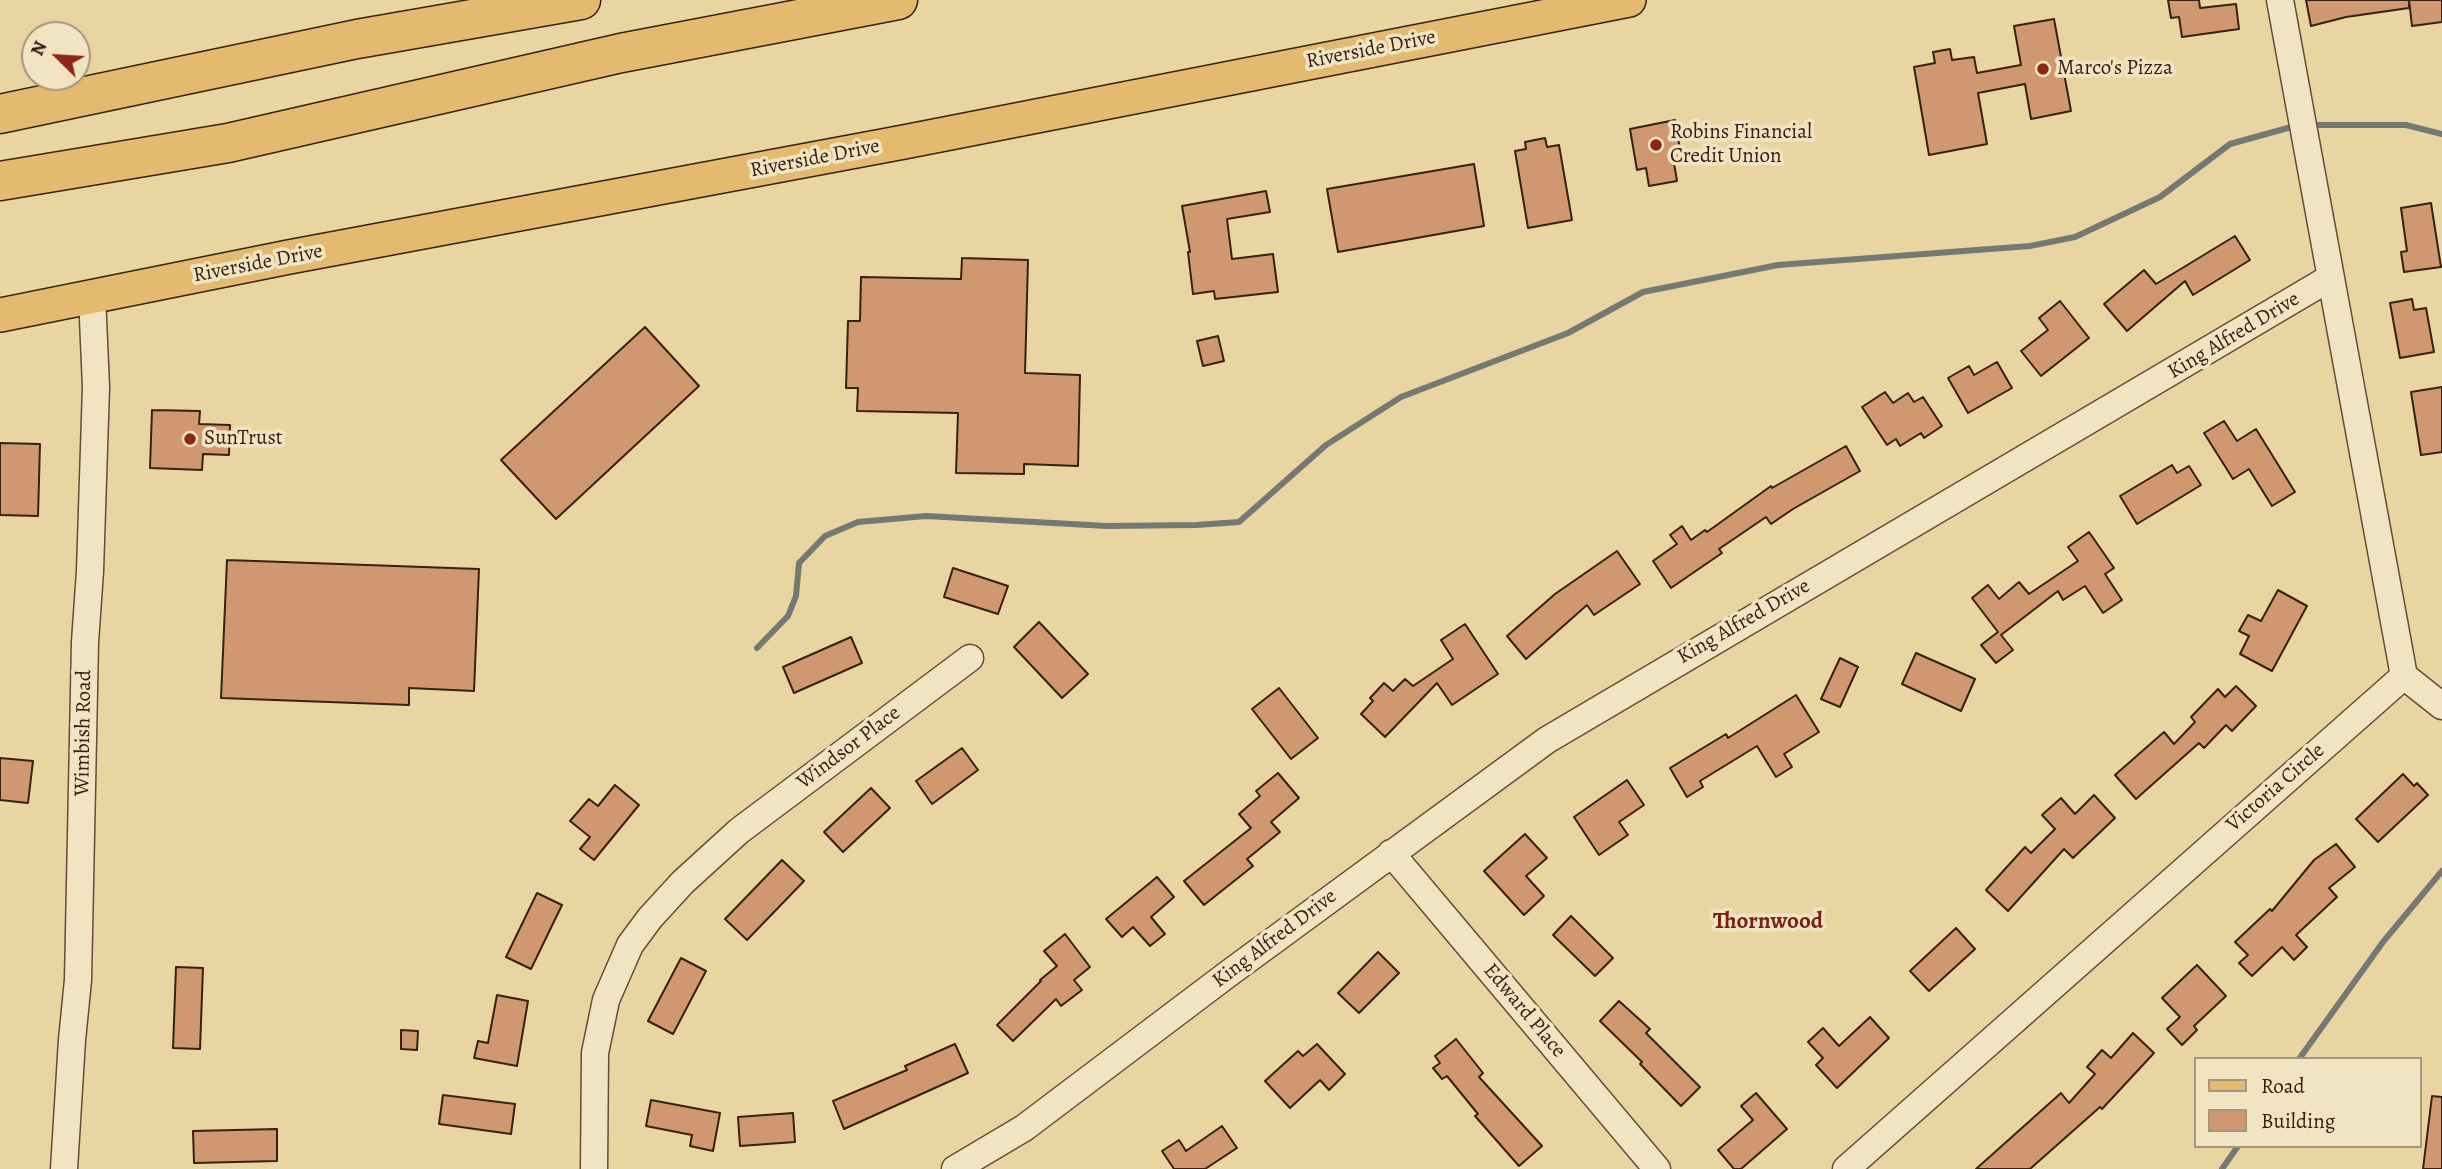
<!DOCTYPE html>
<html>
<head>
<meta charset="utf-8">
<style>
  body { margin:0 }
  #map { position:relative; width:2442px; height:1169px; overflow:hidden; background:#e8d5a2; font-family:Alegreya,serif }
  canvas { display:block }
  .legend { position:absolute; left:2194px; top:1057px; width:228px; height:91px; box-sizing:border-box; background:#f0e4c3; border:2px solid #a6967d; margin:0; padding:9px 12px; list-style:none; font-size:21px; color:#372015 }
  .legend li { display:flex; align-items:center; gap:14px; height:35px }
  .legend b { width:35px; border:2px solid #a6967d }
  .north { position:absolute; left:21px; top:21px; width:70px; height:70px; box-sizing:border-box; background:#f0e4c3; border:2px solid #a6967d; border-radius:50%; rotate:294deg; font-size:19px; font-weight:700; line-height:28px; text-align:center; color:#372015 }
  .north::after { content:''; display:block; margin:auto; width:24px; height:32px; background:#8f2418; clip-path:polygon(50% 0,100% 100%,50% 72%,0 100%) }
</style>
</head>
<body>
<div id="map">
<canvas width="2442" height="1169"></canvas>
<ul class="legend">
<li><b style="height:9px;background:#e4ba71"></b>Road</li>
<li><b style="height:19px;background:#d09870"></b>Building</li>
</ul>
<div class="north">N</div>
</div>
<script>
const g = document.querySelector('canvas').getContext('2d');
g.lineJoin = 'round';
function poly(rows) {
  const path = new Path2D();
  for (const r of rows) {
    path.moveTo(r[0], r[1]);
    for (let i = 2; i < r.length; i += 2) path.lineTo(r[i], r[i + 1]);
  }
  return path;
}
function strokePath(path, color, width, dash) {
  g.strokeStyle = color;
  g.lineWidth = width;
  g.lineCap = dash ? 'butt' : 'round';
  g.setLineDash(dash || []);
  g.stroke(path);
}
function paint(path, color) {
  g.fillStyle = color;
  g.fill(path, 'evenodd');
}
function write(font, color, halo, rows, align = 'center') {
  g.font = font + ' Alegreya,serif';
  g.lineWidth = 7;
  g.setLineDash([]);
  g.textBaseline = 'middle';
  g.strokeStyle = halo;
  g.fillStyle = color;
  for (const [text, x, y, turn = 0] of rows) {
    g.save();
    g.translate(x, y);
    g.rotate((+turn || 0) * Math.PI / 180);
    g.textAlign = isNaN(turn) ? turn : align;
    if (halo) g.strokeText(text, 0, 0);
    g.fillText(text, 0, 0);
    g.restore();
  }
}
strokePath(poly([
  [2318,125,2406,125,2442,134],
  [757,648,788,616,796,596,799,563,825,536,858,522,926,516,1107,526,1196,525,1239,522,1326,445,1401,397,1568,333,1643,292,1778,265,2030,246,2075,237,2160,197,2230,144,2295,126],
  [2299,1059,2383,942,2442,871],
  [2222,1169,2238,1146]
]), '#747973', 6);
const building = poly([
  [2168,0,2199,0,2200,8,2236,4,2239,29,2182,37,2179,17,2171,18,2168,0],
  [2306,0,2409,0,2409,8,2346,17,2311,26,2306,0],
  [2409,0,2442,0,2442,22,2412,26,2409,0],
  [2054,19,2071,111,2031,119,2025,84,1978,93,1987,144,1929,155,1914,67,1935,63,1933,52,1950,49,1952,60,1974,57,1977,73,2021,65,2014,26,2054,19],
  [1675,120,1682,161,1674,163,1677,181,1649,186,1646,168,1637,170,1630,129,1675,120],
  [1545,138,1547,147,1559,145,1572,220,1528,228,1515,151,1526,149,1525,142,1545,138],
  [1474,164,1484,226,1338,252,1327,189,1474,164],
  [1266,191,1270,212,1227,219,1232,259,1273,254,1278,292,1215,299,1214,291,1193,294,1188,252,1190,252,1182,206,1266,191],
  [2431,203,2441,267,2404,272,2401,252,2407,251,2401,208,2431,203],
  [2235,236,2250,260,2193,295,2185,281,2127,331,2104,304,2144,270,2156,284,2235,236],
  [962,258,1028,260,1025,373,1080,375,1078,466,1024,464,1024,474,956,473,958,413,857,411,858,388,846,388,848,321,860,321,861,277,961,279,962,258],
  [2412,299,2414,310,2426,308,2434,352,2400,358,2390,303,2412,299],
  [2060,301,2089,338,2041,376,2021,351,2048,330,2039,318,2060,301],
  [645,327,699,386,556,519,501,460,645,327],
  [1218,336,1224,361,1203,366,1197,341,1218,336],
  [1997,362,2012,388,1968,413,1948,378,1969,366,1974,375,1997,362],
  [2442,387,2442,452,2421,455,2411,392,2442,387],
  [1885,392,1893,403,1908,393,1914,402,1923,397,1942,426,1924,438,1921,433,1900,446,1896,439,1887,445,1862,407,1885,392],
  [152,410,200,411,199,424,230,425,229,455,203,454,202,470,150,468,152,410],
  [2224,421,2237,441,2256,429,2295,492,2272,506,2249,469,2233,479,2204,433,2224,421],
  [0,443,40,444,38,516,0,515,0,443],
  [1846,446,1860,471,1793,509,1771,524,1766,517,1719,549,1722,553,1671,588,1653,561,1677,544,1670,535,1682,526,1691,540,1705,530,1707,532,1771,486,1772,488,1846,446],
  [2172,465,2177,473,2189,466,2201,485,2137,524,2120,496,2172,465],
  [2089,532,2114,568,2105,574,2122,600,2103,613,2085,586,2063,600,2058,591,2001,635,2013,650,1996,663,1981,645,1998,632,1972,598,1988,585,1999,599,2019,582,2029,594,2078,561,2068,547,2089,532],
  [1617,551,1640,584,1594,615,1587,605,1526,659,1507,636,1555,594,1617,551],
  [227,560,479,569,474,691,409,688,409,705,221,698,227,560],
  [953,568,1008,586,998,614,944,597,953,568],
  [2278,590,2307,606,2272,671,2240,654,2249,636,2239,631,2248,615,2261,621,2278,590],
  [1039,622,1088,674,1062,698,1014,647,1039,622],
  [1465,624,1498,674,1452,705,1437,683,1385,737,1361,714,1373,701,1370,698,1384,683,1393,691,1405,679,1413,686,1453,659,1441,640,1465,624],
  [851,637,862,663,794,693,783,667,851,637],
  [1916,653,1975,679,1961,711,1902,684,1916,653],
  [1840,658,1858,667,1840,707,1821,699,1840,658],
  [2236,686,2256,706,2232,731,2226,725,2204,748,2199,743,2136,799,2115,775,2164,732,2174,744,2195,722,2191,717,2218,689,2225,697,2236,686],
  [1279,688,1318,738,1291,759,1252,709,1279,688],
  [1796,695,1819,732,1784,754,1792,767,1776,777,1757,746,1700,781,1703,787,1687,797,1670,768,1726,734,1728,738,1796,695],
  [962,748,978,770,932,804,916,781,962,748],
  [0,758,33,761,28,803,0,800,0,758],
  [1278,773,1299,798,1271,822,1280,832,1247,859,1253,866,1204,905,1184,881,1251,828,1239,814,1260,796,1256,791,1278,773],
  [2403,774,2414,786,2417,783,2428,795,2378,842,2356,819,2403,774],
  [1627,780,1644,805,1619,822,1628,835,1599,855,1574,817,1627,780],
  [615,785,639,805,594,860,580,849,590,837,570,821,589,799,598,806,615,785],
  [871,788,890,808,843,852,824,832,871,788],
  [2094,795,2115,818,2073,858,2064,849,2008,911,1986,890,2025,847,2031,853,2055,829,2042,815,2061,798,2075,814,2094,795],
  [1525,834,1547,858,1526,876,1544,896,1524,915,1484,871,1525,834],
  [2336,844,2355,867,2329,888,2337,897,2296,935,2307,947,2294,960,2282,947,2252,976,2239,963,2248,955,2235,942,2270,909,2272,911,2314,860,2336,844],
  [782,860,804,881,747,940,725,919,782,860],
  [1157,877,1174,897,1151,917,1165,934,1150,946,1133,927,1122,937,1106,919,1157,877],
  [537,893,562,905,531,969,506,957,537,893],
  [1571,916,1613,958,1595,976,1553,935,1571,916],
  [1956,928,1975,949,1929,991,1910,971,1956,928],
  [1065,934,1090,967,1074,980,1082,990,1061,1006,1056,999,1013,1041,997,1025,1041,981,1040,980,1057,966,1044,951,1065,934],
  [1378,952,1399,973,1359,1013,1338,993,1378,952],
  [681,958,706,971,673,1034,648,1021,681,958],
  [2197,965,2226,996,2194,1026,2197,1030,2182,1045,2167,1029,2180,1017,2162,998,2197,965],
  [176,967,203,968,200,1049,173,1048,176,967],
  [497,995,528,1001,517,1066,474,1058,478,1041,488,1043,497,995],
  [1619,1001,1650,1029,1646,1033,1700,1087,1681,1106,1640,1064,1642,1062,1600,1021,1619,1001],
  [1870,1017,1889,1038,1837,1088,1816,1065,1823,1058,1808,1042,1823,1028,1839,1046,1870,1017],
  [401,1030,418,1031,417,1050,401,1049,401,1030],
  [2133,1033,2154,1053,2102,1109,2100,1107,2030,1169,1976,1169,2061,1093,2069,1103,2095,1074,2087,1067,2102,1050,2111,1058,2133,1033],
  [1456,1039,1483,1073,1479,1077,1542,1146,1519,1166,1475,1116,1478,1114,1447,1076,1442,1079,1433,1068,1440,1063,1435,1056,1456,1039],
  [955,1044,968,1073,844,1129,833,1101,907,1070,905,1066,955,1044],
  [1317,1044,1345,1074,1329,1090,1320,1080,1290,1108,1265,1081,1298,1051,1303,1056,1317,1044],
  [1756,1093,1787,1129,1741,1169,1734,1169,1718,1150,1753,1120,1741,1106,1756,1093],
  [443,1095,515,1104,511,1134,439,1124,443,1095],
  [2432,1096,2442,1097,2442,1169,2423,1169,2432,1096],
  [651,1100,720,1113,713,1151,690,1146,692,1135,646,1126,651,1100],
  [793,1113,795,1142,740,1146,738,1117,793,1113],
  [1222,1126,1237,1148,1205,1169,1174,1169,1162,1151,1179,1140,1186,1151,1222,1126],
  [277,1129,277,1161,194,1163,193,1131,277,1129]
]);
paint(building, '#d09870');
strokePath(building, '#372015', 2);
const minor = poly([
  [2404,676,2442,706],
  [1391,853,1657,1169],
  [64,1169,72,1040,78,980,85,642,90,571,96,387,92,296],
  [594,1169,595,1053,606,1000,630,945,650,918,683,882,739,831,970,658],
  [955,1169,1024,1128,1228,974,1547,740,2330,278],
  [1846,1169,2404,676,2280,0]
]);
const major = poly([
  [0,315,289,257,904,142,1629,0]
]);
const highway = poly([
  [0,114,357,39,581,0],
  [0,181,228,143,621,53,898,0]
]);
strokePath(minor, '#634d38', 29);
strokePath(major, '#372015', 36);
strokePath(highway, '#372015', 41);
strokePath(minor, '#f0e4c3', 26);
strokePath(major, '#e4ba71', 33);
strokePath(highway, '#e4ba71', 38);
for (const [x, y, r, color] of [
  [2043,69,7,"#8f2418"],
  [1656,145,7,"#8f2418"],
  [190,439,7,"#8f2418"]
]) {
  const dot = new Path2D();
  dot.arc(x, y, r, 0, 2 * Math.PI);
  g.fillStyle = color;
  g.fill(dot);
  strokePath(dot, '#f0e4c3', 2.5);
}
write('21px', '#372015', '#f0e4c3', [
  ["Riverside Drive",1371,50,-11],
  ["Riverside Drive",815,159,-11],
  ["Riverside Drive",258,264,-11],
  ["King Alfred Drive",2234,336,-31],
  ["King Alfred Drive",1744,622,-30],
  ["Wimbish Road",84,733,-89],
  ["Windsor Place",849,748,-37],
  ["Victoria Circle",2276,788,-41],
  ["King Alfred Drive",1275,939,-37],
  ["Edward Place",1524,1011,50]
]);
write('21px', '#372015', '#f0e4c3', [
  ["Marco's Pizza",2057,69],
  ["Robins Financial",1670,133],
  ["Credit Union",1670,157],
  ["SunTrust",204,439]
], 'left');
write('bold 23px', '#7a1f14', '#f0e4c3', [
  ["Thornwood",1768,922]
]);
</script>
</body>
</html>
